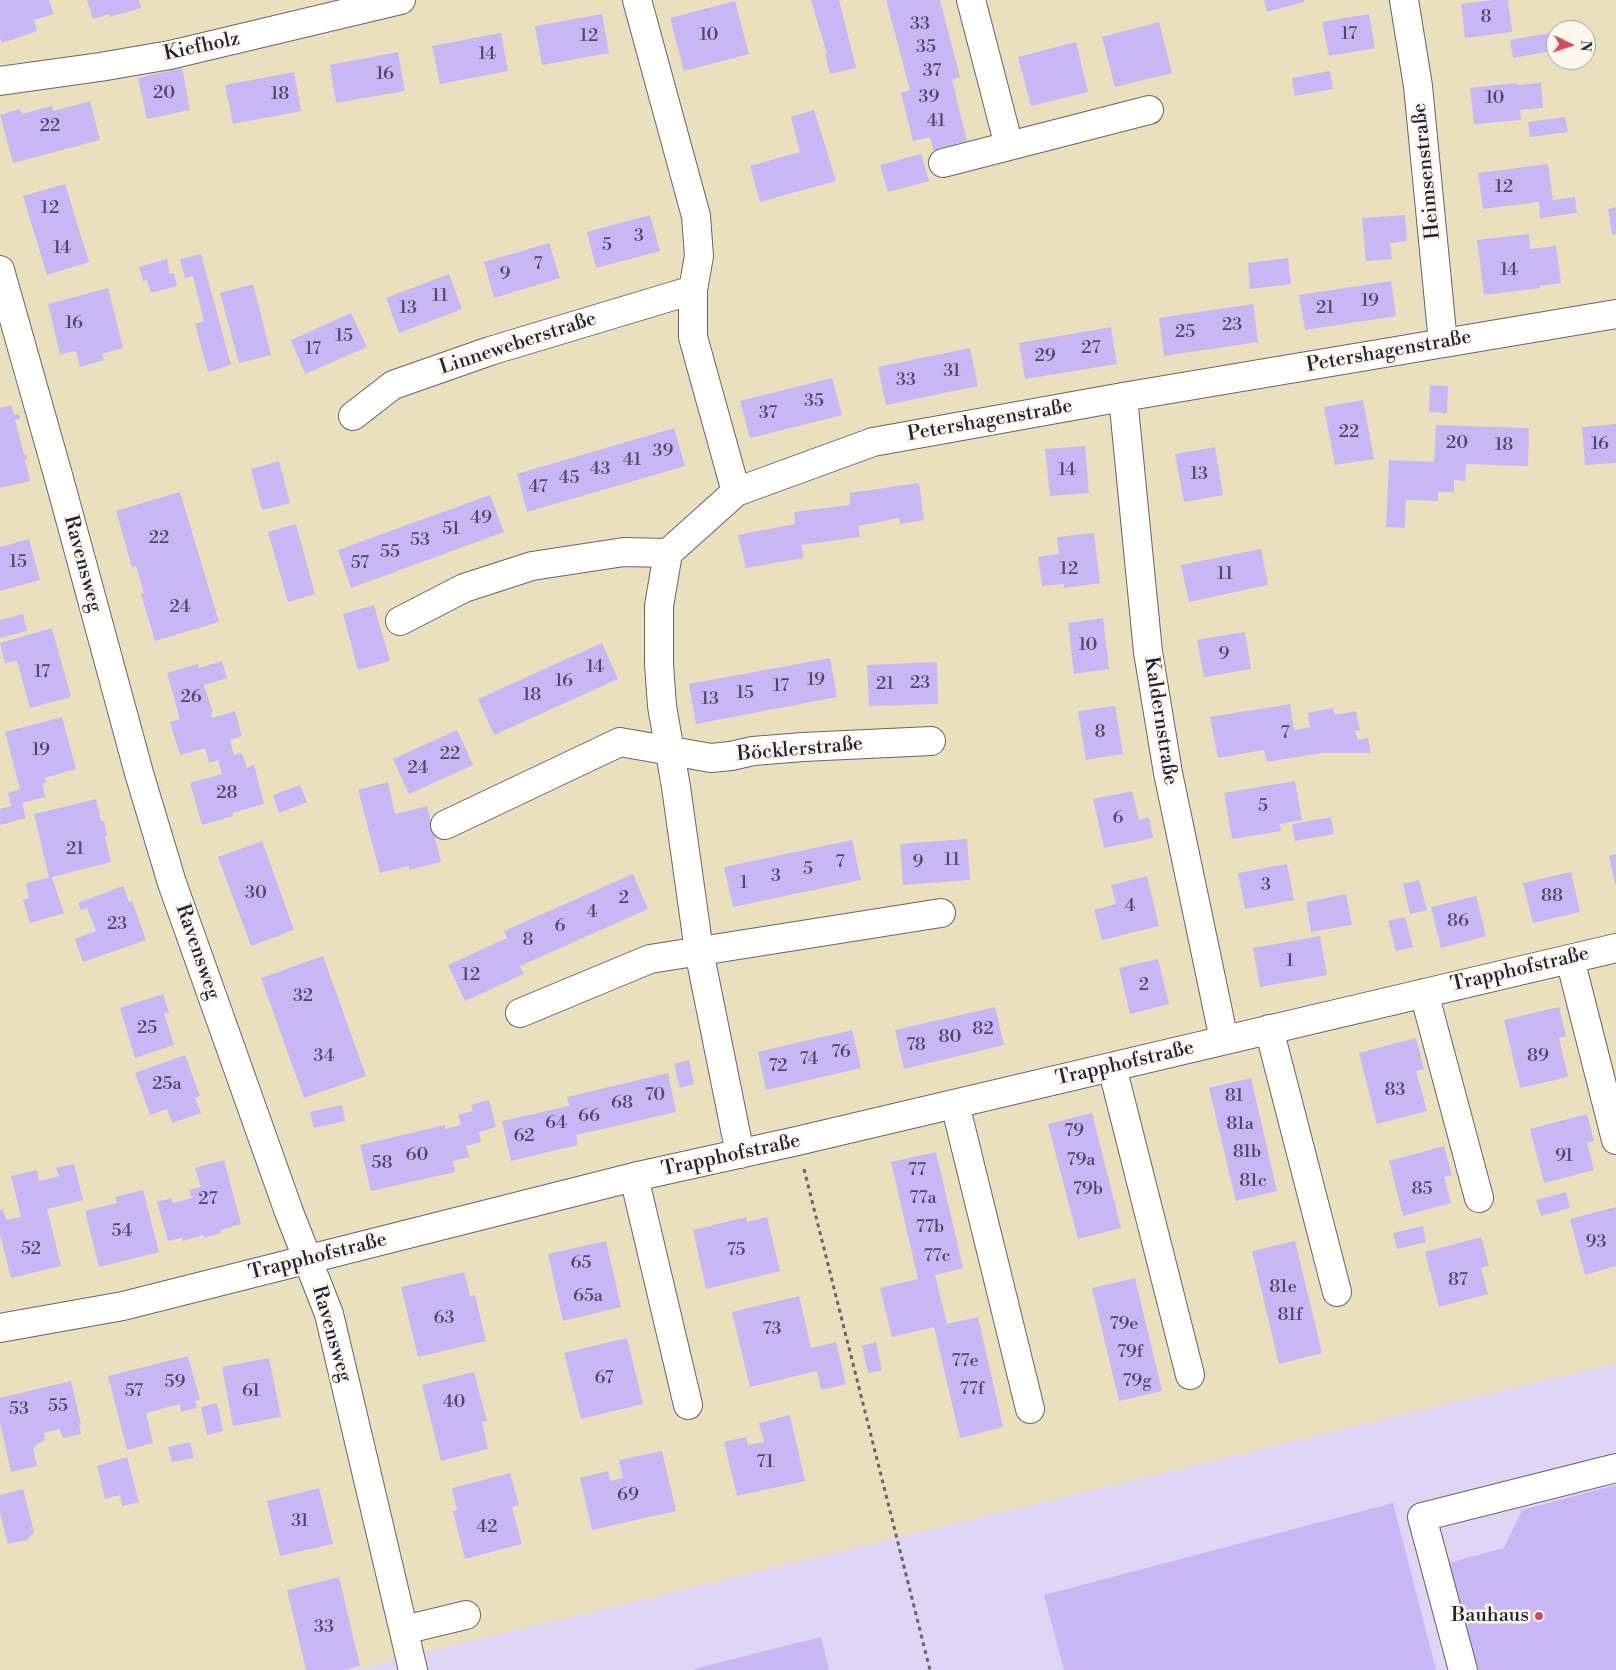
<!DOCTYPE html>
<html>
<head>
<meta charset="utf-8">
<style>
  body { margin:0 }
  #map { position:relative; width:1616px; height:1670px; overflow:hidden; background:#ebe0bd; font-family:"Libre Bodoni",serif }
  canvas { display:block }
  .north { position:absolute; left:1546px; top:20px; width:50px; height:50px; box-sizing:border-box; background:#fbf7ec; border:1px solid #a4a2a5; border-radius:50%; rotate:94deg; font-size:14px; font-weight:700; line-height:20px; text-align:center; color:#22223b }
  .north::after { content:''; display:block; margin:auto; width:18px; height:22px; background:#d1495b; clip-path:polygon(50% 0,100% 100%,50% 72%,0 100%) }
</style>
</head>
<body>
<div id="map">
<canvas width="1616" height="1670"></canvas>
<div class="north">N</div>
</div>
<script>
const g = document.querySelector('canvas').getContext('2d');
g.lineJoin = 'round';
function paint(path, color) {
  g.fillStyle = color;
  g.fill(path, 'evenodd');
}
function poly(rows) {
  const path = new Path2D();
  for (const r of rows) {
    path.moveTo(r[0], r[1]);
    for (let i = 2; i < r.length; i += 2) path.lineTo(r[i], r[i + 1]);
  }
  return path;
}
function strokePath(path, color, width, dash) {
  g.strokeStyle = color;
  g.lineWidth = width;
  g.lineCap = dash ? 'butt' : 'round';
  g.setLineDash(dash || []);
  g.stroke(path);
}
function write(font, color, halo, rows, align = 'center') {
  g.font = font + ' "Libre Bodoni",serif';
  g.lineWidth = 5;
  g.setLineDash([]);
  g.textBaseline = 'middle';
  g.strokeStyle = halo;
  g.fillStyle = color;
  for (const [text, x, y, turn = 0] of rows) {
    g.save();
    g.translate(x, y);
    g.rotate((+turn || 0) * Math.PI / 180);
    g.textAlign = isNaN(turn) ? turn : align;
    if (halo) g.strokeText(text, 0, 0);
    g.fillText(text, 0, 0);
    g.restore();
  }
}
paint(poly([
  [1616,1363,1616,1670,352,1670,386,1662]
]), '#dfd5f5');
paint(poly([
  [0,0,49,0,54,14,34,20,37,31,2,43,0,38],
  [87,0,139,0,141,8,109,17,109,14,93,19],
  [811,0,839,0,856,68,830,74,825,54,827,54],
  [886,0,940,0,960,77,952,80,967,141,933,150,930,137,913,141,901,93,910,90],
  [1264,0,1304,0,1304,2,1267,12],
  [1494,0,1508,0,1512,32,1465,38,1461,4],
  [735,1,749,54,684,71,670,18],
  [602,14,609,53,542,65,535,26],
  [1369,14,1375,48,1329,56,1322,22],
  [1159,22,1172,73,1115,87,1102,37],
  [1556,32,1556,50,1513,58,1510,40],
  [501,33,508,71,440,84,432,46],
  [1076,42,1088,92,1031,106,1018,57],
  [398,52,405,91,336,103,330,65],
  [182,68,190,110,147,119,138,78],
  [1330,71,1333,89,1295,96,1292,78],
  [294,72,301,111,233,124,225,85],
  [1517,83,1517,85,1541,83,1543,108,1520,110,1521,120,1474,124,1470,88],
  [90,101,100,140,13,163,0,115,20,109,22,114,52,106,54,111],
  [814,110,836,181,760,202,750,166,800,152,791,117],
  [1565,117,1568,132,1530,137,1528,122],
  [921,154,929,181,888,192,880,165],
  [1548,164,1553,200,1575,197,1577,213,1540,218,1539,202,1483,209,1478,173],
  [65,184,89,262,47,275,23,196],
  [1616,207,1616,234,1612,234,1608,209],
  [650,215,660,251,596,268,587,232],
  [1405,215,1407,241,1390,243,1392,259,1366,261,1362,218],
  [1529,234,1530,249,1556,246,1561,283,1539,286,1540,288,1484,295,1477,240],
  [549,243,560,278,494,298,484,262],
  [201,254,231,365,208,372,195,324,204,321,193,276,185,278,180,259],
  [1288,258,1291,284,1250,289,1248,263],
  [167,259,170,274,174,273,177,286,151,293,147,280,143,281,139,267],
  [449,274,462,309,399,333,386,298],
  [1391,281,1396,316,1305,330,1299,295],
  [253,284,271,355,239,363,220,293],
  [108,288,123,348,102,354,104,360,80,367,76,351,60,354,48,304],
  [1253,304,1258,342,1164,356,1159,318],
  [351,313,367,347,305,374,291,340],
  [1111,327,1117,364,1025,379,1019,343],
  [970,348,978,386,886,405,878,367],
  [832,378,842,415,750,438,740,401],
  [1430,385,1448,386,1447,413,1429,412],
  [1363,400,1374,459,1335,465,1324,407],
  [11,405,14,415,19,414,20,419,15,420,24,455,26,454,28,459,25,460,30,481,0,488,0,408],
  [1616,424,1616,463,1585,465,1582,427],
  [1436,425,1529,428,1528,466,1466,464,1465,481,1454,480,1454,492,1438,492,1438,501,1406,500,1405,528,1386,527,1389,460,1434,462],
  [674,428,685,466,527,512,517,474],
  [1085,446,1089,493,1050,496,1045,449],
  [1215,447,1223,495,1184,502,1175,454],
  [279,461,290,503,262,510,251,469],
  [919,483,924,520,900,524,899,518,858,526,860,537,801,545,804,558,746,568,738,535,795,524,794,512,850,505,850,493],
  [180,492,219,622,155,641,141,594,144,593,136,566,132,567,116,511],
  [490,495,504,532,351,588,338,550],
  [296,524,315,594,288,602,268,532],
  [1094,533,1100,583,1064,588,1064,584,1042,586,1038,557,1059,554,1057,537],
  [29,539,40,580,0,591,0,547],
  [1261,549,1268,585,1189,602,1181,565],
  [374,605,390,661,358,670,343,614],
  [23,614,27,631,0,638,0,620],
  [1103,618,1109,669,1074,674,1068,623],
  [52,628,71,697,30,708,17,661,5,663,0,643],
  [1245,632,1251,669,1204,677,1197,640],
  [602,643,618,679,494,735,478,699],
  [830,658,837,697,696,724,689,684],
  [222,661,227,678,204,685,213,712,211,712,212,718,235,711,242,736,230,740,234,755,242,753,247,768,254,765,264,804,232,813,233,816,202,825,190,783,222,774,218,760,209,763,205,748,180,755,170,722,180,719,167,673,198,664,199,668],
  [937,662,938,704,869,706,867,665],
  [1290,704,1294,730,1310,727,1308,713,1333,708,1335,715,1356,711,1360,730,1355,731,1358,740,1368,738,1371,753,1321,753,1267,762,1264,750,1218,758,1210,717],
  [1115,706,1123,754,1086,760,1078,711],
  [62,717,76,769,45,778,46,783,42,784,45,797,22,803,26,818,0,825,0,809,11,806,8,793,20,789,5,732],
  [457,730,473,765,409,794,393,759],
  [1295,781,1302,820,1280,824,1281,831,1232,839,1224,793],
  [388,782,395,814,427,806,441,862,409,870,409,866,380,873,358,790],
  [300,785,307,802,279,813,273,795],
  [1132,791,1139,820,1149,817,1153,838,1104,848,1093,799],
  [96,799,101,821,104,821,107,836,105,837,111,862,52,877,64,913,30,923,23,900,29,898,26,883,49,878,34,814],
  [1331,817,1334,834,1295,841,1292,824],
  [967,839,970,880,903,885,900,844],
  [852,840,861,880,733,907,724,867],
  [262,841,294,930,251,946,218,857],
  [1616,854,1616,884,1615,884,1609,856],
  [1287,864,1294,900,1245,909,1238,873],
  [1571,872,1580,912,1533,923,1523,883],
  [633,874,648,909,520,966,524,974,465,1001,448,965,507,938,504,931],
  [1147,876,1159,926,1102,940,1094,910,1116,904,1111,885],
  [1419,880,1427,910,1410,914,1403,884],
  [123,886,129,902,132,901,146,940,83,962,75,939,96,931,87,908,81,910,78,903],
  [1346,894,1352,925,1311,932,1306,902],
  [1476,896,1486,936,1441,948,1431,907],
  [1405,917,1413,947,1396,951,1388,921],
  [1320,936,1327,975,1260,987,1253,948],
  [323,956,366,1076,304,1098,261,978],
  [1158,959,1169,1004,1130,1014,1119,968],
  [163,994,169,1012,164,1013,174,1045,135,1058,120,1008],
  [995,1007,1004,1045,904,1069,895,1030],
  [1559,1007,1566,1036,1559,1038,1568,1077,1520,1088,1504,1020],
  [852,1030,861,1068,766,1090,758,1052],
  [1416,1038,1424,1069,1416,1071,1427,1111,1377,1124,1359,1053],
  [185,1055,200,1096,195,1098,201,1113,172,1123,167,1109,150,1115,135,1073],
  [689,1060,694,1084,680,1088,674,1064],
  [668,1073,676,1112,576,1135,578,1145,511,1161,502,1121,569,1106,567,1097],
  [1251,1078,1277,1191,1236,1201,1209,1088],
  [489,1100,496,1127,479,1132,481,1142,466,1146,469,1157,453,1161,455,1172,371,1191,360,1145,445,1125,445,1129,461,1125,458,1115,473,1111,471,1105],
  [342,1105,345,1121,314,1128,310,1112],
  [1092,1113,1121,1228,1078,1239,1048,1124],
  [1587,1114,1594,1141,1587,1143,1594,1170,1544,1183,1530,1129],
  [1444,1146,1452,1175,1444,1177,1451,1203,1403,1216,1389,1161],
  [936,1152,963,1268,935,1275,947,1324,978,1317,1003,1427,960,1438,934,1327,892,1337,880,1288,918,1279,891,1162],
  [224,1160,241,1224,221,1230,221,1233,204,1238,203,1235,183,1241,182,1238,168,1241,157,1202,171,1198,173,1203,192,1198,189,1190,201,1187,195,1168],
  [74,1164,83,1200,47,1209,61,1266,11,1278,0,1234,0,1210,3,1209,6,1220,21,1217,11,1176,37,1170,39,1181,59,1176,56,1168],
  [143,1190,159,1252,99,1267,85,1211,117,1203,115,1197],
  [1566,1192,1570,1208,1541,1216,1536,1200],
  [1616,1207,1616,1266,1585,1275,1570,1219],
  [746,1217,747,1222,767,1217,780,1271,706,1289,693,1230],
  [1423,1226,1426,1242,1397,1249,1393,1233],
  [1481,1237,1489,1266,1481,1268,1488,1294,1439,1307,1425,1252],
  [606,1241,621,1307,563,1321,548,1254],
  [1295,1241,1322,1353,1279,1364,1252,1251],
  [464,1272,470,1296,475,1295,486,1341,418,1357,401,1287],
  [1135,1278,1162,1391,1119,1401,1092,1288],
  [799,1296,811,1348,836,1342,846,1384,821,1390,817,1371,750,1387,732,1312],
  [627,1338,643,1404,581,1419,564,1353],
  [876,1342,882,1370,868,1373,862,1346],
  [188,1356,200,1400,195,1401,197,1408,181,1412,180,1404,146,1413,153,1443,127,1450,108,1376],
  [269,1358,281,1417,233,1426,222,1367],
  [474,1372,487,1421,482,1422,488,1449,441,1461,422,1385],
  [71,1381,81,1424,79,1425,81,1434,63,1438,60,1429,44,1433,45,1440,36,1445,33,1449,37,1466,11,1472,0,1423,0,1398],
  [217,1403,223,1431,207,1435,201,1407],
  [790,1415,805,1481,737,1496,724,1442,746,1437,748,1445,764,1442,759,1423],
  [190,1442,194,1458,172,1462,168,1447],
  [662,1451,676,1511,592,1530,580,1478,608,1471,610,1481,623,1478,619,1460],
  [127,1457,139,1502,122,1506,120,1495,105,1499,97,1466],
  [510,1473,519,1505,512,1507,522,1544,465,1559,453,1511,457,1510,452,1488],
  [1616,1485,1616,1670,1477,1670,1448,1563,1504,1548,1522,1510],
  [319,1488,333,1544,280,1556,267,1501],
  [23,1489,34,1532,27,1540,8,1544,0,1513,0,1495],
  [1393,1503,1436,1670,1064,1670,1044,1595],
  [339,1577,360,1666,344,1670,306,1670,287,1590],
  [821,1637,829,1670,694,1670,694,1669]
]), '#c8b7f4');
const minor = poly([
  [637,0,696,216,699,256,693,290,693,337,736,492],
  [971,0,1009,146],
  [1404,0,1418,86,1443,343],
  [0,81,100,67,170,55,401,0],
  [943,163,1149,110],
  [0,270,60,482,139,773,172,883,289,1212,329,1314,413,1670],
  [1123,397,1148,652,1168,773,1224,1040],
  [353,416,393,385,490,351,693,290],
  [668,553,659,606,659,664,662,706,676,787,699,951,740,1154],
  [400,621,464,588,532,566,624,552,668,553,736,492,873,442,1123,397,1616,314],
  [445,825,620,742,711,758,731,756,753,751,803,747,931,741],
  [1570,959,1616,1140],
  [1424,993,1479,1198],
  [520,1013,650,959,941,913],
  [1269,1029,1337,1292],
  [1112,1067,1190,1375],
  [955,1104,1030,1409],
  [634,1177,688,1405],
  [0,1328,123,1306,634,1177,797,1141,1616,948],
  [404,1630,466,1615],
  [1463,1670,1422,1517,1616,1468]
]);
strokePath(minor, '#686468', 30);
strokePath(poly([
  [804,1169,930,1670]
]), '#686468', 3, [4, 4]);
strokePath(minor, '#fff', 28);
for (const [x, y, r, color] of [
  [1539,1616,5,"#d1495b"]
]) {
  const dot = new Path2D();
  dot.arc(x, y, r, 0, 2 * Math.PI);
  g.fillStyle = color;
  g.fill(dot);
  strokePath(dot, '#fbf7ec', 2);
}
write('18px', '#4c4769', null, [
  ["8",1486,18],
  ["33",920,25],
  ["17",1349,35],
  ["10",709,36],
  ["12",589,37],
  ["35",926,48],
  ["14",487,55],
  ["37",932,72],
  ["16",385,75],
  ["20",164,94],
  ["18",280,95],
  ["39",929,98],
  ["10",1495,99],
  ["41",936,122],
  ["22",50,127],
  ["12",1504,188],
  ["12",50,209],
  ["3",639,237],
  ["5",607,246],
  ["14",62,249],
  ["7",538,265],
  ["14",1509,271],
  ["9",505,275],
  ["11",440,297],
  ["19",1370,302],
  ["13",408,309],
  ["21",1325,309],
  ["16",74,324],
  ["23",1232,326],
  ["25",1185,333],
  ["15",344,337],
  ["27",1091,349],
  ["17",313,350],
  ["29",1045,357],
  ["31",952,372],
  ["33",906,381],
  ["35",814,402],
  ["37",768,414],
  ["22",1349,433],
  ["20",1457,444],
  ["16",1600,445],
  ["18",1504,446],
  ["39",663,452],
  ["41",632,461],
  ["43",600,470],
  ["14",1067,471],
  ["13",1199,475],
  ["45",569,479],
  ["47",538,488],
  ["49",481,519],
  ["51",451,530],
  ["22",159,539],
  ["53",420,541],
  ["55",390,553],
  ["15",18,563],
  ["57",360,564],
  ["12",1069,570],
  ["11",1225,575],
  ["24",180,608],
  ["10",1088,646],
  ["9",1224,655],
  ["14",595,668],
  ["17",42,673],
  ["19",816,681],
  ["16",564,682],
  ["23",920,684],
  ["21",885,685],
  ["17",781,687],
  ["15",745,694],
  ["18",532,696],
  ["26",191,698],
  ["13",710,700],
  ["8",1100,733],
  ["7",1285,734],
  ["19",41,751],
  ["22",450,755],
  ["24",418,769],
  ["28",227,794],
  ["5",1263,807],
  ["6",1118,819],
  ["21",75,850],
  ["11",952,861],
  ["7",840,863],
  ["9",918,863],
  ["5",808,870],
  ["3",776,877],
  ["1",744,884],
  ["3",1266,886],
  ["30",256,894],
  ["88",1552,897],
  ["2",624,899],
  ["4",1130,907],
  ["4",592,913],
  ["86",1458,922],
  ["23",117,925],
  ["6",560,927],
  ["8",528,941],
  ["1",1290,962],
  ["12",471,976],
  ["2",1144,986],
  ["32",303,997],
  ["25",147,1029],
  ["82",983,1030],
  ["80",950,1038],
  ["78",916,1046],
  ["76",841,1053],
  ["34",324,1057],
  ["89",1538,1057],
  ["74",809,1060],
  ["72",778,1067],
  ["25a",167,1085],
  ["83",1395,1091],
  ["70",655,1096],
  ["81",1234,1097],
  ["68",622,1104],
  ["66",589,1117],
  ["64",556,1124],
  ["81a",1240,1125],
  ["79",1074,1132],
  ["62",524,1137],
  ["81b",1247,1153],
  ["60",417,1156],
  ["91",1564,1157],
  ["79a",1081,1161],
  ["58",382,1164],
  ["77",917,1171],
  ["81c",1253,1182],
  ["79b",1088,1190],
  ["85",1422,1190],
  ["77a",923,1199],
  ["27",208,1200],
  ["77b",930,1228],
  ["54",122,1232],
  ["93",1596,1243],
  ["52",31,1250],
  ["75",736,1251],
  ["77c",937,1257],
  ["65",581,1264],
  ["87",1458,1281],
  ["81e",1283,1288],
  ["65a",588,1297],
  ["81f",1290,1316],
  ["63",444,1319],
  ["79e",1124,1325],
  ["73",772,1330],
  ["79f",1130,1353],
  ["77e",965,1362],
  ["67",604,1379],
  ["79g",1137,1382],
  ["59",175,1383],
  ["77f",972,1390],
  ["57",134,1392],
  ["61",251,1392],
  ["40",454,1403],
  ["55",58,1407],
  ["53",19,1410],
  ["71",765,1463],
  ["69",628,1496],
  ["31",300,1522],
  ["42",487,1528],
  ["33",324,1628]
]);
write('20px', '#22223b', '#fbf7ec', [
  ["Kiefholz",202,47,-12],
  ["Heimsenstraße",1427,171,-96],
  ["Linneweberstraße",518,344,-18],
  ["Petershagenstraße",1389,352,-10],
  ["Petershagenstraße",990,421,-10],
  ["Ravensweg",82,564,75],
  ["Kaldernstraße",1160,721,81],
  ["Böcklerstraße",800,750,-5],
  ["Ravensweg",197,952,71],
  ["Trapphofstraße",1520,970,-13],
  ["Trapphofstraße",1125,1064,-13],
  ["Trapphofstraße",731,1156,-12],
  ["Trapphofstraße",318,1257,-14],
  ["Ravensweg",331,1334,74]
]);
write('20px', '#22223b', '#fbf7ec', [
  ["Bauhaus",1529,1616]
], 'right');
</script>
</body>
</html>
